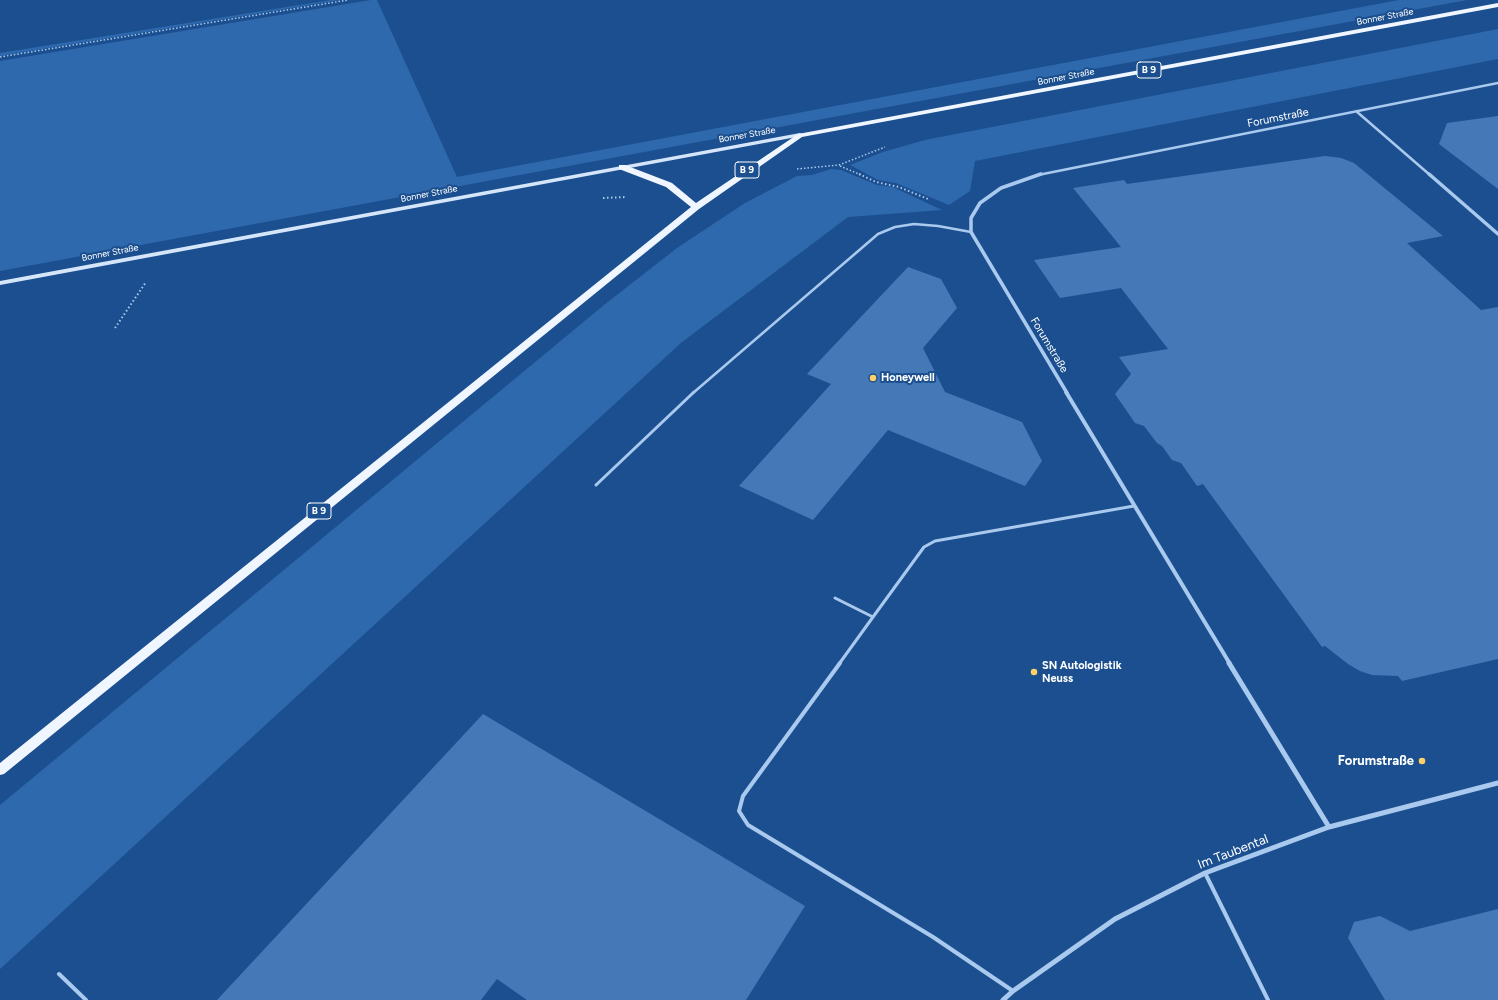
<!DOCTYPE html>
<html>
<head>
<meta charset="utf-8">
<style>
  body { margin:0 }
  canvas { display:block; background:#1b4f8f }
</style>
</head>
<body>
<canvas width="1498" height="1000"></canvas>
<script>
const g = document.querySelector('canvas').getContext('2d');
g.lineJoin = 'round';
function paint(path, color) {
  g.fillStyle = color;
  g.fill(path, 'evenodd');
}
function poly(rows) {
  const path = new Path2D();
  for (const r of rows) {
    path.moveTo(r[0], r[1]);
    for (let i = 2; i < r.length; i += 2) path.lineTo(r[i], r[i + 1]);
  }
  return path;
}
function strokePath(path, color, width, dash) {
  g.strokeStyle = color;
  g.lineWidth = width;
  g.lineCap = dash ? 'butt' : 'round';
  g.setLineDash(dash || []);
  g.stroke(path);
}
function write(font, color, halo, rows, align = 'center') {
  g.font = font + ' Figtree,sans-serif';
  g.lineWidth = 4;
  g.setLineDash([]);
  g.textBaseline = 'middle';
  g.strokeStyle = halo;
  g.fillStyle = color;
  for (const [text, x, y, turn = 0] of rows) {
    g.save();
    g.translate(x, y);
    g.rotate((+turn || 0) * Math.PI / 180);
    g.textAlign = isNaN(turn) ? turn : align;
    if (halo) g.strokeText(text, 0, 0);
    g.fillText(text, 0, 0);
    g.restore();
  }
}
paint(poly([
  [331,0,340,0,0,56,0,53],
  [371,0,377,0,457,177,1399,0,1467,0,0,271,0,61],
  [1498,29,1498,59,975,161,970,191,949,205,896,183,878,180,850,165,883,152,925,140],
  [831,169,841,170,877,185,893,187,942,210,848,217,682,342,0,969,0,805,604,305,677,248,745,203,797,176,812,175]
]), '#2e69ad');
paint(poly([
  [1498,116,1498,189,1439,144,1447,123],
  [1325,156,1341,158,1354,163,1443,236,1407,243,1481,310,1498,307,1498,659,1402,681,1398,676,1372,675,1360,671,1348,664,1325,646,1322,647,1203,484,1197,486,1181,463,1172,460,1162,446,1157,443,1144,426,1135,423,1115,394,1131,374,1119,357,1168,349,1121,288,1060,298,1034,260,1121,247,1073,188,1124,180,1127,184],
  [908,267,941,279,957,308,923,348,945,392,1022,422,1042,461,1025,486,888,430,813,520,739,486,831,384,807,374],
  [483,714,805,906,746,1000,527,1000,497,979,481,1000,217,1000],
  [1498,909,1498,1000,1385,1000,1348,938,1354,922,1380,916,1410,931]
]), '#4478b7');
strokePath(poly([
  [0,57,348,0],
  [840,166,861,175],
  [797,169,839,165,885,147]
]), '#a9c9ee', 1.5, [1.5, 2]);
strokePath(poly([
  [859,174,876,182,899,187,928,199],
  [603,198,626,197],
  [115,328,146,282]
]), '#a9c9ee', 2, [1.5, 2.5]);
strokePath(poly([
  [693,393,878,234,895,227,914,224,938,226,971,232]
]), '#a9c9ee', 2.5);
strokePath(poly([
  [596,485,694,392],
  [835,598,873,617,924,547,935,541,1134,506],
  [839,664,873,617]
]), '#a9c9ee', 3);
strokePath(poly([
  [840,663,743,796,739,811,748,825,933,937,1013,991],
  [1205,873,1268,1000],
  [59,974,86,1000]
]), '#a9c9ee', 4);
strokePath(poly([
  [1356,111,1430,175],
  [1038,175,1498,83]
]), '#a9c9ee', 2.5);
strokePath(poly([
  [1041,174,1001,188,980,203,971,218,971,232,1067,393],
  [1429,174,1498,234]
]), '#a9c9ee', 3.5);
strokePath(poly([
  [1066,392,1230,664]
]), '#a9c9ee', 4);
strokePath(poly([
  [1229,663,1329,827],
  [1003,1000,1013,991,1115,919,1205,873,1329,827,1498,783]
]), '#a9c9ee', 5);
paint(poly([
  [800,133,802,134,802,136,0,285,0,281,800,133]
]), '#d6e6fa');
paint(poly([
  [1498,3,1498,7,802,137,699,209,4,774,0,775,0,763,691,207,666,187,619,169,619,165,625,165,672,183,696,203,798,134,1498,3]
]), '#f0f6ff');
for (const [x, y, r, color] of [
  [873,378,4,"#ffd166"],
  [1034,672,4,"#ffd166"],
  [1422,761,4,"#ffd166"]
]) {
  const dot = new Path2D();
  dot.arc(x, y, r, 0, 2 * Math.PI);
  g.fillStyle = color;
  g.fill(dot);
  strokePath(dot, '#1b4f8f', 1.5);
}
write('9px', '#fff', '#1b4f8f', [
  ["Bonner Straße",1385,17,-11],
  ["Bonner Straße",1066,77,-11],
  ["Bonner Straße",747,135,-10],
  ["Bonner Straße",429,194,-11],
  ["Bonner Straße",110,253,-11]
]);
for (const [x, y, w] of [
  [1149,70,24],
  [747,170,24],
  [319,511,24]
]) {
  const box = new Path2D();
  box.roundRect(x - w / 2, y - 8, w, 16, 3);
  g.fillStyle = '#1b4f8f';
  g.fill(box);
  strokePath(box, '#fff', 1);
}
write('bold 10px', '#fff', null, [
  ["B 9",1149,70],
  ["B 9",747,170],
  ["B 9",319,511]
]);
write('11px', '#fff', '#1b4f8f', [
  ["Forumstraße",1278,118,-11],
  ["Forumstraße",1049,345,59]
]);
write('bold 11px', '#fff', '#1b4f8f', [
  ["Honeywell",881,378],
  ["SN Autologistik",1042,666],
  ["Neuss",1042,679]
], 'left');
write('bold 13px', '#fff', '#1b4f8f', [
  ["Forumstraße",1414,761]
], 'right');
write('13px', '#fff', '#1b4f8f', [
  ["Im Taubental",1233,852,-21]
]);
</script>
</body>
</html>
